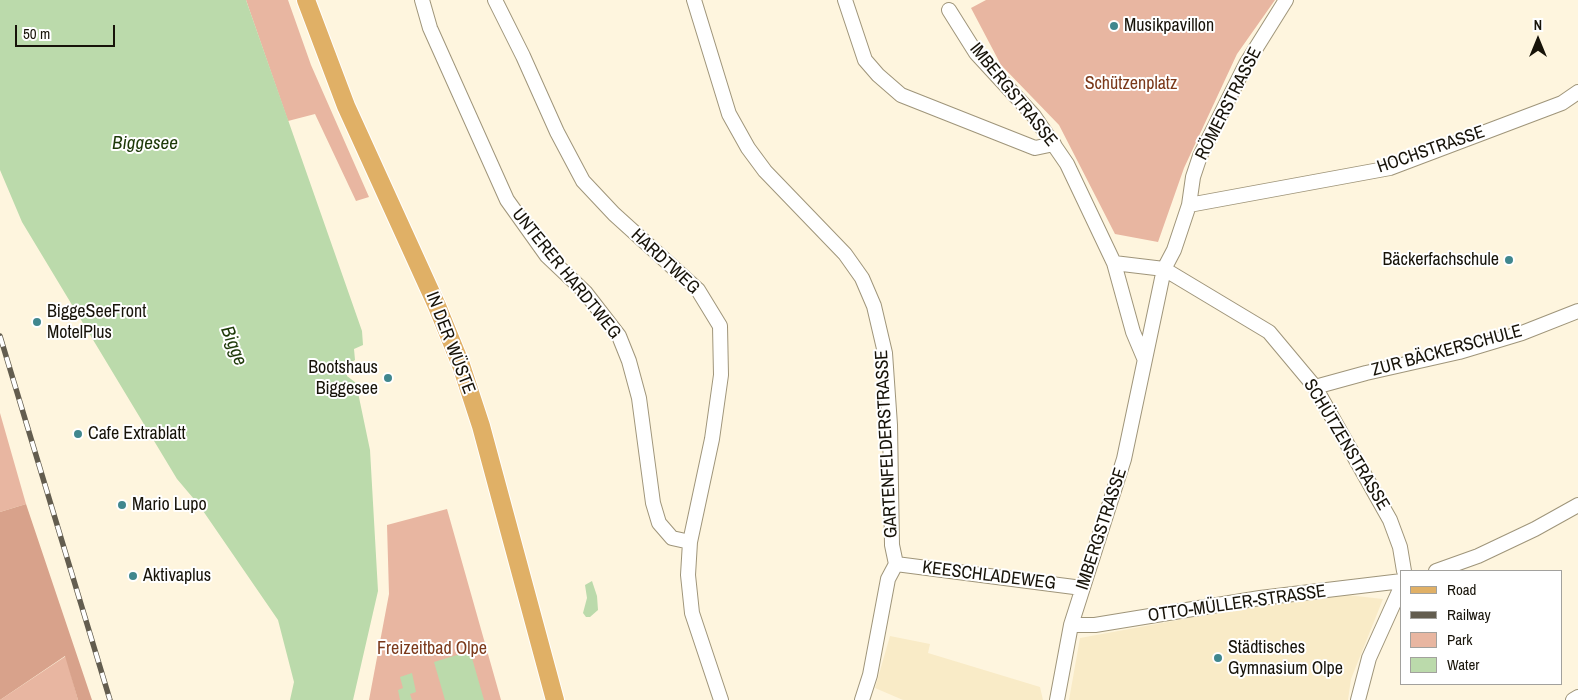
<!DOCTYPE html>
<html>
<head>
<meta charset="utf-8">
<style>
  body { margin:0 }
  #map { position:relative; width:1578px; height:700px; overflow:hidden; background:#fef5de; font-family:"Archivo Narrow",sans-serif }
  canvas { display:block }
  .legend { position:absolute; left:1400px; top:570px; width:162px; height:115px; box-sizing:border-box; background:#fff; border:1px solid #a2a19d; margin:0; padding:6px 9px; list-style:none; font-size:15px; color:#171309 }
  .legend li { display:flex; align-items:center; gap:10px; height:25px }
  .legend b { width:25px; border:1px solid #a2a19d }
  .north { position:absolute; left:1513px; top:15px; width:50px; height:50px; -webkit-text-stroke:4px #fff; paint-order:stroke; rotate:0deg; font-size:14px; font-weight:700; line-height:20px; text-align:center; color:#171309 }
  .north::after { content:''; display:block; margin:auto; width:18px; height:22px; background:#171309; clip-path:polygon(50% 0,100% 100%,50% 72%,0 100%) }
  .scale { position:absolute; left:15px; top:25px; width:100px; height:22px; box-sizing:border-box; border:2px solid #171309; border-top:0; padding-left:6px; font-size:15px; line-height:18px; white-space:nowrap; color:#171309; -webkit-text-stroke:4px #fff; paint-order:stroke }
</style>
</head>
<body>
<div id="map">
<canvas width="1578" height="700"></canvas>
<ul class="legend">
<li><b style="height:6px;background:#e0b066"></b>Road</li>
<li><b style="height:6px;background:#635d4f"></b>Railway</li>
<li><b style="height:14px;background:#e8b6a1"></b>Park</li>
<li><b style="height:14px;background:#bbdaab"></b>Water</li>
</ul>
<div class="north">N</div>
<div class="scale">50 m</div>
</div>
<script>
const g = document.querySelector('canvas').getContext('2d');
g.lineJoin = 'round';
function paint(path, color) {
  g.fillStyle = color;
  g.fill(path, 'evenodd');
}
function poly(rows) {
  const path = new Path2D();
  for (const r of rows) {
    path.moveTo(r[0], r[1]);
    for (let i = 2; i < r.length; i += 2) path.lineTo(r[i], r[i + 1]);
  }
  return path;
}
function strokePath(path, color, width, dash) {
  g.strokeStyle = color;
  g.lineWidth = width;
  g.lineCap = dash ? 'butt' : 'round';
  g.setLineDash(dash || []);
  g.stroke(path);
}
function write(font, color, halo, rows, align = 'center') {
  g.font = font + ' "Archivo Narrow",sans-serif';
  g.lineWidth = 4;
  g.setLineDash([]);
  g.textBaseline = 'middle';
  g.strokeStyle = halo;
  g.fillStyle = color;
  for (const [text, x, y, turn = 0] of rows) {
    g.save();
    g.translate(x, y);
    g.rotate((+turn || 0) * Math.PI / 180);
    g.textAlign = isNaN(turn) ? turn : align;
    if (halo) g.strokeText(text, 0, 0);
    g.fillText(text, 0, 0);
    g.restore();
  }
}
paint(poly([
  [1347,595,1383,599,1351,679,1348,700,1069,700,1080,638,1244,608],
  [890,636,930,644,928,653,1040,687,1043,700,903,700,875,688]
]), '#f9ebc7');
paint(poly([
  [246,0,288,0,311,65,369,197,356,201,315,114,288,121],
  [986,0,1275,0,1237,54,1184,168,1158,242,1115,234,1059,125,1001,65,971,8],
  [0,413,26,504,0,512],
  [447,509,501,700,369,700,389,594,387,525],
  [66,656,78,700,0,700]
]), '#e8b6a1');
paint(poly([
  [26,504,92,700,78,700,65,656,0,700,0,512]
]), '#d8a28b');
paint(poly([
  [0,0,246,0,362,331,363,345,354,349,355,360,347,365,347,376,356,383,370,450,378,591,353,700,290,700,294,682,278,620,199,505,177,479,22,222,0,170],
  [592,581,597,596,598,610,590,617,586,617,583,613,587,598,585,585],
  [470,651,484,700,445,700,434,662],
  [412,673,416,692,410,694,412,700,400,700,398,690,403,688,400,677]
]), '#bbdaab');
const minor = poly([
  [422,0,430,28,507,200,547,256,585,292,619,336,629,361,639,398,653,503,659,523,672,538,690,542],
  [495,0,523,56,557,132,583,181,614,214,698,290,720,326,721,375,712,439,690,542,688,575,692,613,721,700],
  [694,0,729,114,748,148,765,171,845,254,862,278,874,306,885,353,890,425,892,545,896,564,888,579,870,675,862,700],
  [845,0,865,60,878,75,901,95,1035,148,1054,144],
  [949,10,976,53,1034,116,1067,164,1114,263,1164,269,1269,332,1315,387,1390,520,1400,547,1404,571],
  [1189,205,1390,168,1562,103,1578,92],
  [1114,263,1133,332,1144,358],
  [1315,387,1366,373,1459,352,1522,333,1578,311],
  [896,564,1082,588],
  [1436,571,1478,556,1535,529,1578,505],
  [1071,625,1095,625,1260,598,1402,581],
  [1057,700,1071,625,1124,459,1164,269,1174,250,1189,205,1193,177,1200,156,1246,64,1286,0],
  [1358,700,1369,658,1402,585],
  [1573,700,1578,697]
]);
const major = poly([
  [306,0,346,106,437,306,461,365,481,426,555,700]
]);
strokePath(minor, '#9f957a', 16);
strokePath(major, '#fff', 20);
strokePath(minor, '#fff', 14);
strokePath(major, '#e0b066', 18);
const rail = poly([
  [0,336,110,700]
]);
strokePath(rail, '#635d4f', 5.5);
strokePath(rail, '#fff', 4, [11]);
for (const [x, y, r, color] of [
  [1114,26,5,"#40878e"],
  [1509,260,5,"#40878e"],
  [37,322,5,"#40878e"],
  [388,378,5,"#40878e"],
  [78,434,5,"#40878e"],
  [122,505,5,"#40878e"],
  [133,576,5,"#40878e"],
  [1218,658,5,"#40878e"]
]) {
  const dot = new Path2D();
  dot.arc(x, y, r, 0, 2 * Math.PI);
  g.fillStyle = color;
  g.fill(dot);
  strokePath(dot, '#fff', 2);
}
write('18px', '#171309', '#fff', [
  ["Musikpavillon",1124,26],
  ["Bäckerfachschule",1499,260,"right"],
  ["BiggeSeeFront",47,312],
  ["MotelPlus",47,333],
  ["Bootshaus",378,368,"right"],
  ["Biggesee",378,389,"right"],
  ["Cafe Extrablatt",88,434],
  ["Mario Lupo",132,505],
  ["Aktivaplus",143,576],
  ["Städtisches",1228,648],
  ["Gymnasium Olpe",1228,669]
], 'left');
write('18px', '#7b391a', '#fff', [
  ["Schützenplatz",1131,84],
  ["Freizeitbad Olpe",432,649]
]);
write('18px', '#171309', '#fff', [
  ["IMBERGSTRASSE",1013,95,51],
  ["RÖMERSTRASSE",1229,104,-63],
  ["HOCHSTRASSE",1431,150,-19],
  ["HARDTWEG",665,262,43],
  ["UNTERER HARDTWEG",566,274,51],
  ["IN DER WÜSTE",450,343,69],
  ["ZUR BÄCKERSCHULE",1447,351,-15],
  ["GARTENFELDERSTRASSE",887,444,-93],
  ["SCHÜTZENSTRASSE",1346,445,59],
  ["IMBERGSTRASSE",1102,529,-72],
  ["KEESCHLADEWEG",989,576,7],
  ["OTTO-MÜLLER-STRASSE",1237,604,-8]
]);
write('italic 19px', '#1d3908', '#fff', [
  ["Biggesee",145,144],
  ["Bigge",233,346,68]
]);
</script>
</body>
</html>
